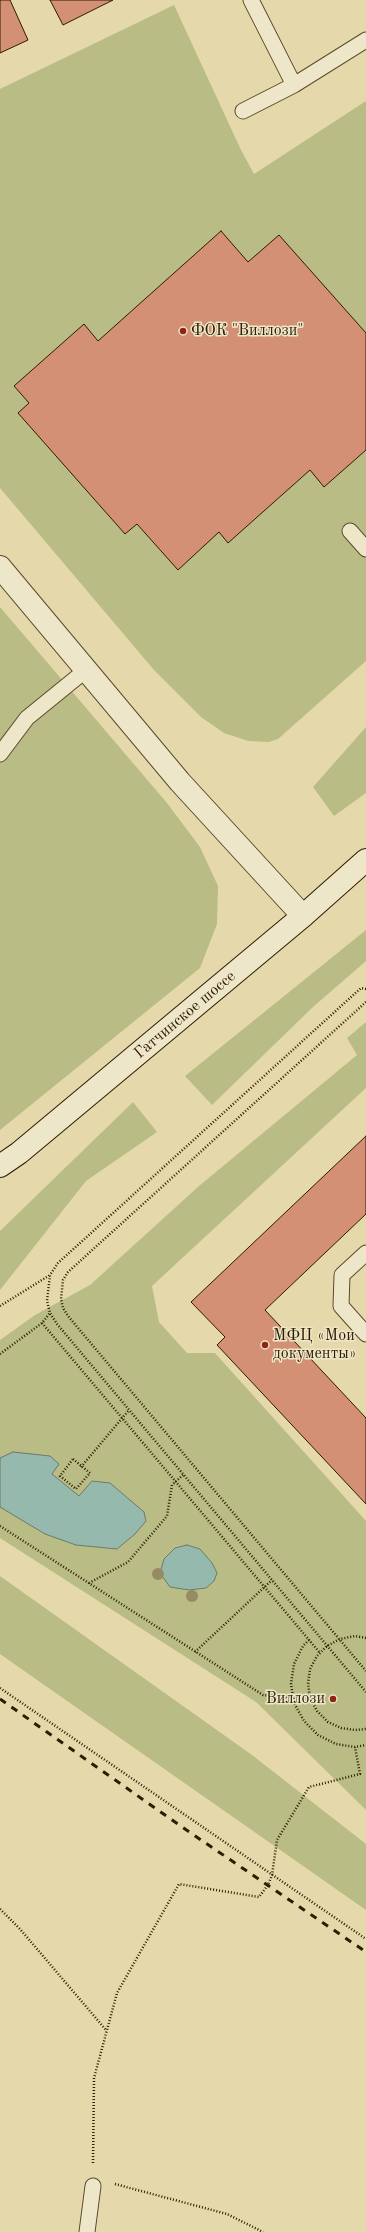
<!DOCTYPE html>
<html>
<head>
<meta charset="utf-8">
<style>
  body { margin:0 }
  canvas { display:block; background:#e5d8aa }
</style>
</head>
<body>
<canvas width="366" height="2232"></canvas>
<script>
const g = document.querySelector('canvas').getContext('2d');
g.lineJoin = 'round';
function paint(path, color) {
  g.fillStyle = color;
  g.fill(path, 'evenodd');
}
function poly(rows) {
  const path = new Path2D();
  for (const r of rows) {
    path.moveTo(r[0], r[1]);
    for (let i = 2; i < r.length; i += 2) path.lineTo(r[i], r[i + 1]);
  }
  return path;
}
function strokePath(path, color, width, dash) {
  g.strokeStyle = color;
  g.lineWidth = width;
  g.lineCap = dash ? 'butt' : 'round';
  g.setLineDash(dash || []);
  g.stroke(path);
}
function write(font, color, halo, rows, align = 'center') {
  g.font = font + ' "Old Standard TT",serif';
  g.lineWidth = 3;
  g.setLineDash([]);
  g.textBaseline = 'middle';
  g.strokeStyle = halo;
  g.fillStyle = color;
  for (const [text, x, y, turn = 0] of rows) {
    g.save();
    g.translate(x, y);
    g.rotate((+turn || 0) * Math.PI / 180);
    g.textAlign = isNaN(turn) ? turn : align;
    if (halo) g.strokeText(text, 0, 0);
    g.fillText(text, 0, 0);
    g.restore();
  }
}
paint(poly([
  [174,5,241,150,254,174,366,101,366,661,278,739,269,742,248,741,224,733,201,717,154,670,0,488,0,89],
  [0,607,167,803,200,847,218,886,217,924,200,968,0,1130],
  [366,727,366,793,334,816,313,787],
  [366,930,366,961,313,1007,212,1105,185,1076],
  [366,1022,366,1088,152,1286,159,1322,187,1353,215,1353,366,1521,366,1810,256,1702,0,1538,0,1340,35,1315,90,1285,199,1186,357,1055,347,1038],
  [133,1102,157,1132,86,1181,0,1290,0,1231],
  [0,1576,252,1755,366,1844,366,1910,0,1654]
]), '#b9bd85');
const water = poly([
  [13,1452,50,1456,59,1464,52,1474,79,1496,92,1481,110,1483,144,1512,146,1521,135,1534,117,1549,76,1545,45,1534,0,1507,0,1458,13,1452],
  [187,1545,200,1549,212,1563,217,1573,214,1581,206,1588,189,1590,170,1587,160,1573,164,1559,175,1548,187,1545]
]);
paint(water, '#96b9ad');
strokePath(water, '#6c7a69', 1);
const building = poly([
  [0,0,10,0,28,40,0,53,0,0],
  [50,0,113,0,63,25,50,0],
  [221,231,248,262,279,235,366,333,366,450,324,487,310,470,228,543,219,532,178,570,137,524,125,534,18,413,29,403,14,386,84,324,98,341,221,231],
  [366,1136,366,1214,265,1310,366,1418,366,1504,217,1345,225,1337,191,1302,366,1136]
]);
paint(building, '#d49074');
strokePath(building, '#2d1b02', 1);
const service = poly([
  [251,0,294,85],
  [243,111,294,85,366,40],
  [350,531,366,549],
  [0,754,27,718,86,670],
  [366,1253,342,1275,341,1306,366,1334],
  [87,2232,93,2186]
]);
const tertiary = poly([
  [0,567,180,782,303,916]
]);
const secondary = poly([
  [0,1166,19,1153,303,916,366,860]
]);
strokePath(service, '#5b4a2c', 17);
strokePath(tertiary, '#5b4a2c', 24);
strokePath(secondary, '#2d1b02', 24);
strokePath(poly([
  [366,989,361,988,58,1263,50,1275,47,1301,50,1313,57,1324,366,1692],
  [366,1002,68,1272,63,1280,61,1299,63,1308,68,1316,366,1671],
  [0,1306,50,1275],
  [42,1323,320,1653],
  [0,1354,42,1323,50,1313],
  [73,1459,90,1473,76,1489,60,1476,73,1459],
  [81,1467,129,1410],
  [0,1526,263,1695,310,1698],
  [89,1583,128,1562,167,1516,172,1485,183,1475],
  [366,1638,355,1636,340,1639,327,1646,317,1656,310,1669,308,1684,310,1698,317,1711,328,1722,341,1728,355,1730,366,1729],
  [309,1640,303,1646,294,1664,291,1684,294,1703,304,1721,318,1735,336,1744,355,1747,366,1745],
  [195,1652,272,1580],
  [0,1688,366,1939],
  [0,1909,20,1929,106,2030],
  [93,2163,94,2078,117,1993,179,1884,259,1897,268,1885,272,1875,277,1840,309,1787,360,1774,355,1747],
  [115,2184,227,2214,263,2232]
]), '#2d1b02', 2.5, [1, 2]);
strokePath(service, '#eee6c8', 15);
strokePath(tertiary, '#eee6c8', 22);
strokePath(secondary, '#eee6c8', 22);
strokePath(poly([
  [0,1699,182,1827,366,1952]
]), '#2d1b02', 3, [7, 7]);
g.fillStyle = '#978b63';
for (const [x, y] of [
  [158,1574],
  [192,1596]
]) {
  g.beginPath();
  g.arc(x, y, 6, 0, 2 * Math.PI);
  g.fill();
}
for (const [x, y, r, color] of [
  [183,331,4,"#8f2418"],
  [265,1345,4,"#8f2418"],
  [333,1699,4,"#8f2418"]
]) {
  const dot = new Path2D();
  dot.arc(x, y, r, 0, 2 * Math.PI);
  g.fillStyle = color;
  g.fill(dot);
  strokePath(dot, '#eee6c8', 1.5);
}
write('16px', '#2d1b02', '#eee6c8', [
  ["ФОК \"Виллози\"",191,331],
  ["МФЦ «Мои",273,1336],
  ["документы»",273,1354],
  ["Виллози",325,1699,"right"]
], 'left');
write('16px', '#2d1b02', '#eee6c8', [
  ["Гатчинское шоссе",185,1015,-40]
]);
</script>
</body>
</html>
